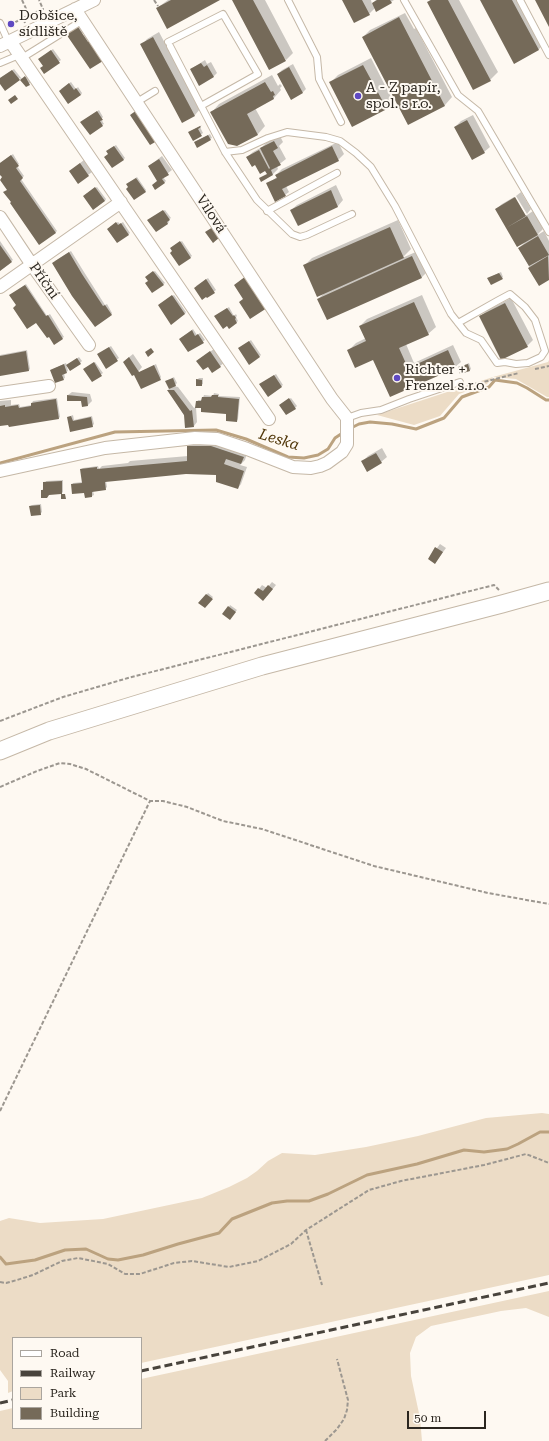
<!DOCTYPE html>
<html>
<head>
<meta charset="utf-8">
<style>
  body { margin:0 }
  #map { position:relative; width:549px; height:1441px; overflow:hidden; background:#fef9f2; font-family:"Roboto Serif",serif }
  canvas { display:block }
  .legend { position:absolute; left:12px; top:1337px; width:130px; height:92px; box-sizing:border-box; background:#fef9f2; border:1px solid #aaa59e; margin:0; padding:5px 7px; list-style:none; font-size:12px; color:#2b261f }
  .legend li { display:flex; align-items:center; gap:8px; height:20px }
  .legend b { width:20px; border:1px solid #aaa59e }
  .scale { position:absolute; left:407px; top:1411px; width:79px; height:18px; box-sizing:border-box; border:2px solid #2b261f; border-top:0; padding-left:5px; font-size:12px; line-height:14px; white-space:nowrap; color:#2b261f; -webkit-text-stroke:3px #fef9f2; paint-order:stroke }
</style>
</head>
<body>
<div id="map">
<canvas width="549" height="1441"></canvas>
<ul class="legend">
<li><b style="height:5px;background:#fff"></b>Road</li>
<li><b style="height:5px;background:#48433c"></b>Railway</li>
<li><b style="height:11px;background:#ecdcc6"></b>Park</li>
<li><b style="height:11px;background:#756a59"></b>Building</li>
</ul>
<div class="scale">50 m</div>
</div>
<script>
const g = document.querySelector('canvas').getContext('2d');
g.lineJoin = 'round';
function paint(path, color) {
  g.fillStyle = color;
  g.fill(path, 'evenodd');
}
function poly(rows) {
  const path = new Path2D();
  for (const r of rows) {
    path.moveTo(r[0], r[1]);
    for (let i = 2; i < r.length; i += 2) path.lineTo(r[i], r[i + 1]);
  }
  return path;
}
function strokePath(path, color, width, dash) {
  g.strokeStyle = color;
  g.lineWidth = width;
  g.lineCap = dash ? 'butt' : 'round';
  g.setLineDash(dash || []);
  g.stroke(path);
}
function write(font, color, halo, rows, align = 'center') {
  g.font = font + ' "Roboto Serif",serif';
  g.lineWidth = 4;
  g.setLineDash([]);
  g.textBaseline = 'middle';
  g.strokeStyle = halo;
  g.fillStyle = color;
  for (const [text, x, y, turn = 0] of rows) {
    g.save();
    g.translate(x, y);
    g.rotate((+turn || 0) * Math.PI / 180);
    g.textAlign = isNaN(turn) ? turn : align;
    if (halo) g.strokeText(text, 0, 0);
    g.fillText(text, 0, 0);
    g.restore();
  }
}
paint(poly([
  [549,360,549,397,547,397,516,379,493,377,487,384,459,394,440,416,414,425,377,415,493,377,548,362],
  [542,1113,549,1114,549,1275,141,1363,141,1338,13,1338,13,1391,8,1393,8,1381,0,1370,0,1221,9,1218,40,1223,103,1219,202,1198,229,1187,247,1178,257,1171,268,1161,282,1153,315,1155,366,1147,418,1136,486,1118],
  [549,1291,549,1317,526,1308,501,1311,431,1326,416,1337,410,1353,411,1376,420,1418,422,1441,0,1441,0,1411,13,1408,13,1428,141,1428,141,1379]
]), '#ecdcc6');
paint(poly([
  [168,0,218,0,157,8],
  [233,0,265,0,293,53,286,60],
  [343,0,371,0,372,4,376,0,394,0,391,2,375,8,369,14],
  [430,0,459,0,498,72,490,80,428,3],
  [481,0,524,0,546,42,539,49,515,62],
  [405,13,414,29,416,28,452,97,445,105,408,124,363,37,370,30],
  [82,24,86,30,82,34,82,37,85,34,102,56,68,34],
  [159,32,200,109,195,115,182,121,142,45,147,39],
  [53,49,61,60,45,72,44,66,41,58],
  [371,58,393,101,386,109,331,82,338,75],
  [205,60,207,64,211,62,217,73,213,77,191,69],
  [293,64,306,89,303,92,291,98,278,74,282,70],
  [14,69,22,79,27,76,31,82,26,86,20,78,5,90,0,82,0,78],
  [272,75,278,86,280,84,282,86,280,88,281,90,274,98,255,108,265,126,258,134,237,145,212,112,219,104],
  [71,82,76,89,78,87,82,93,81,95,61,89],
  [99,110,103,117,101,119,104,124,102,125,83,121],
  [473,115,490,147,484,152,455,127,461,121],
  [202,125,200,127,203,133,193,140,191,131],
  [210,134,212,138,210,139,197,141],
  [280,136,283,142,279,146,286,159,277,166,278,169,273,174,268,174,266,170,247,157,253,152,262,147,267,142],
  [338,142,344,154,338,160,286,186,289,192,285,195,267,184,277,177,276,175,282,169],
  [116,145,125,158,123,160,109,154,108,150],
  [13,154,19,164,17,166,24,176,21,179,57,231,55,233,12,202,3,177,0,173,0,163],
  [162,156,172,170,163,177,166,181,164,183,159,181,149,166],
  [84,160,92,172,88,175,70,171],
  [137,177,146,190,145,192,129,187,128,183],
  [336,185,343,200,338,206,298,224,291,210,297,205],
  [97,187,106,199,105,201,86,194],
  [521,192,531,209,527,214,516,196],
  [514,197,525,215,527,215,533,211,543,229,536,236,544,231,549,241,549,279,539,285,519,248,526,241,517,245,496,209,502,204],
  [165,210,171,218,168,220,169,222,168,223,157,231,150,219],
  [398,220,411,249,402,258,418,251,427,272,422,277,318,299,325,292,304,266,312,258],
  [118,222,120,224,123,222,130,233,118,242,110,227],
  [0,241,13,260,0,269],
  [182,241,192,256,179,265,173,247],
  [71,251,84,272,105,305,107,304,112,313,111,315,55,261],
  [155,271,165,283,152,292,148,275],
  [501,272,503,277,502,278,488,278],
  [208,278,216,290,207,297,196,286],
  [26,284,47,316,50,314,64,337,54,343,37,321,17,305,12,294],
  [174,295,186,312,185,314,160,304],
  [422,295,436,327,428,334,406,344,414,363,453,345,461,362,455,367,391,396,374,358,348,351,356,343,366,338,360,326,367,319],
  [511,298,533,340,527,346,481,316,486,311],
  [229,307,234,316,236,314,237,316,236,317,238,321,237,322,217,315],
  [193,329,197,335,200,333,205,340,188,351,181,338],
  [251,340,261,355,260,356,241,347],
  [111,346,119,358,106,367,100,353],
  [214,349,224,363,220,366,208,365,197,361],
  [27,350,30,369,28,371,0,375,0,355],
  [133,354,142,367,138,372,128,358],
  [79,357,82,361,80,363,69,364],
  [95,362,103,373,92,381,86,368],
  [66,363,68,371,64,373,65,378,63,379,51,370],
  [469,363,471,369,470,370,460,367],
  [156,364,161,377,160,379,137,374],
  [276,374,283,385,269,395,262,383],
  [174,377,177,383,174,386,178,387,194,408,196,407,197,422,194,426,184,415,168,390,170,388,166,381],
  [199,378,203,378,203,384,201,385,197,380],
  [72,392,90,394,92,401,88,405,83,406,81,400,68,395],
  [214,393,219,394,219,396,240,397,238,419,237,421,227,413,202,407,197,402,198,400,202,400,204,395,213,396],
  [57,398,60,417,59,418,9,423,0,425,0,401,11,400,11,405,19,404,20,407,32,405,32,403,33,401],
  [291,398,297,406,295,408,282,404],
  [73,415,74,420,92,416,94,424,92,426,71,430,68,417],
  [194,440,217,441,247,453,245,460,240,465,247,467,241,484,238,488,217,474,186,473,106,481,107,487,105,489,93,491,94,495,92,496,72,485,73,483,83,482,81,469,83,468,98,466,99,469,102,466,128,463,130,461,188,456,188,446],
  [382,448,387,457,381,462,362,462,368,456],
  [63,480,63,492,62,493,42,491,46,481],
  [41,504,42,512,40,514,30,506,32,505],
  [440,544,446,548,435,563,429,559],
  [272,582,276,585,267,596,259,589,262,585,267,588],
  [208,593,213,597,205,607,200,603],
  [230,605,237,610,231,617,229,607]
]), '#0003');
strokePath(poly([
  [351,428,359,424,370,422,392,424,416,429,444,418,462,397,489,387,495,380,517,383,527,388,546,400,549,400],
  [0,463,115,432,216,430,246,439,288,457,304,458,318,455,328,449,335,438,344,432],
  [0,1257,6,1264,35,1260,65,1250,86,1249,108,1259,118,1260,143,1255,178,1244,219,1233,232,1219,272,1203,287,1201,309,1201,328,1194,367,1175,417,1164,464,1150,484,1152,507,1149,518,1144,540,1132,549,1132]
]), '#bba27f', 3);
paint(poly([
  [171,0,220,0,167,29,156,8],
  [232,0,253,0,286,61,269,70],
  [342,0,362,0,370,15,354,23],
  [377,0,390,0,392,3,376,12,372,3],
  [431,0,448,0,491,81,473,90,427,2],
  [480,0,512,0,539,50,514,64],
  [535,0,549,0,549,27],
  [399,17,445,106,408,125,362,37],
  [78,27,88,42,90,41,100,57,100,56,103,61,90,69,66,34],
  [153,37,195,116,182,123,140,44],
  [51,50,60,63,44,74,40,68,43,66,38,59],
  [201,63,204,67,207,65,214,77,199,86,190,69],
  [363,65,387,109,352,127,329,82],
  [289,67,303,93,291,100,277,74],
  [12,70,20,80,25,76,30,85,26,87,20,80,5,91,0,84,0,78],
  [265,82,271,92,273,91,275,95,273,96,274,99,247,114,258,135,237,146,228,144,210,112],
  [69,83,74,90,76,88,81,95,68,104,59,91],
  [15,95,18,99,11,104,8,100],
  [137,110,157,141,150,145,130,115],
  [97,111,103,120,100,121,103,126,90,135,80,122],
  [467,120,485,153,472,160,454,127],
  [200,126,201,127,198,129,202,136,193,141,188,132],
  [208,135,211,140,197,148,194,142],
  [274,141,278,148,273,151,281,165,271,170,273,175,261,182,259,178,267,174,265,171,260,174,255,165,252,167,246,157,259,150,269,169,270,168,260,148],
  [114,146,124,160,112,168,104,157,108,154,106,151],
  [332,146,339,161,282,189,286,196,275,202,266,183,277,178,275,175],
  [11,155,19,166,16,168,23,178,20,181,56,233,39,245,10,203,11,202,3,192,7,190,0,180,2,177,0,175,0,163],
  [159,159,169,175,162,179,165,183,155,190,152,185,157,181,148,166],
  [80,163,89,176,78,184,69,171],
  [136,178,146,192,134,200,126,189,128,187,126,184],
  [95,187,105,201,93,210,83,196],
  [331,190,338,207,298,226,290,210],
  [515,197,526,216,506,228,495,209],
  [163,210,170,220,167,222,168,224,156,232,147,220],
  [527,216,538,235,517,247,506,228],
  [116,222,118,225,121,223,129,235,117,243,107,229],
  [213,227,220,237,213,243,205,232],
  [390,227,404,258,317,297,303,265],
  [538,236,549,255,529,266,518,248],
  [180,241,191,258,179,266,170,253,172,251,170,248],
  [0,245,12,262,0,271],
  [69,252,82,274,103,306,105,305,112,315,95,327,72,296,52,263],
  [412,256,422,278,327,320,317,299],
  [548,256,549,280,539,286,528,268],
  [153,271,164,285,152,293,145,283,148,281,145,277],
  [499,273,503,279,491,285,487,278],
  [246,276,267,308,250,319,239,302,243,299,234,285],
  [206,279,215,293,207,298,206,297,202,300,194,288],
  [25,285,46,316,48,315,63,339,54,345,49,337,47,338,36,323,27,329,13,308,16,305,9,295],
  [172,295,185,314,171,325,158,305],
  [414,302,429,335,399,348,408,368,448,350,456,368,390,397,373,360,355,368,347,350,366,341,359,326],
  [505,303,528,347,501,360,479,316],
  [227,308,233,316,234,315,236,318,235,319,237,323,229,329,227,326,223,329,214,316],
  [192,330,195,336,198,334,204,343,188,352,179,339],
  [249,341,260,357,249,365,238,348],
  [109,347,118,361,106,369,97,354],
  [151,348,154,352,148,357,145,352],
  [26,351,29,371,0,376,0,356],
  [210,351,221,367,212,373,208,367,203,370,196,361],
  [129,357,139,372,154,365,161,380,141,389,134,375,132,376,123,362],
  [77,358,81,364,70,371,66,365],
  [94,362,102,376,92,382,83,369],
  [64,364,67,373,62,375,64,380,55,383,50,370],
  [468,364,470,371,460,374,458,367],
  [274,375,282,387,268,397,259,384],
  [173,378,176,386,169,389,165,381],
  [196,379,202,380,202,386,196,386],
  [167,390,174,390,190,411,192,410,194,427,185,428,184,415],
  [67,395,87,397,88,406,82,407,81,401,67,401],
  [212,395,218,395,218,397,239,399,237,422,226,421,226,414,201,412,201,408,195,408,196,401,201,401,202,397,211,397],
  [289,398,296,409,286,415,279,405],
  [56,399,59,419,9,427,8,425,0,426,0,406,5,405,5,407,18,405,19,408,31,406,31,403],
  [71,416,73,421,91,417,93,427,70,432,67,417],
  [187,446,211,446,244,457,241,464,226,459,224,464,244,471,238,489,216,482,216,475,186,474,105,482,106,490,92,492,92,497,85,498,84,493,72,494,71,484,82,483,80,469,97,467,97,469,187,461],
  [376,453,382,463,367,472,361,461],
  [62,481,62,494,65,494,66,499,61,499,61,494,49,495,47,498,41,498,41,490,43,490,43,482],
  [40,505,41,515,31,516,29,506],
  [435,547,443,552,435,564,428,559],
  [268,585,273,589,263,601,254,593,258,588,263,591],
  [206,594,213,599,205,608,198,603],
  [228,606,236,612,230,620,222,614]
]), '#756a59');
const lane = poly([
  [288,0,317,57,319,79,341,122],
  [404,0,458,95,478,111,549,232],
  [520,0,549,55],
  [0,23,8,41],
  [168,42,223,14,258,74,201,106],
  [170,46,225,152,257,200,292,234,300,237,307,235,352,214],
  [22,58,83,20],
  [0,63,19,55],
  [137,102,155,91],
  [225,152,242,150,268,138,287,132,326,137,340,141,356,153,371,167,395,206,451,314,466,333,481,340,497,363,505,362,516,364,528,363,541,357,545,351,535,320,525,307,510,294,497,301,458,323],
  [267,211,337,173],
  [347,418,361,413,381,410,409,399,460,382]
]);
const street = poly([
  [10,41,269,419],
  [0,46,94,0],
  [0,217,32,265,89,345],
  [0,287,121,202],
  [0,393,49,386],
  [0,471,105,448,195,438,217,439,247,449,293,467,311,468,320,466,327,463,342,452,347,444,347,418,332,399,75,9]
]);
const secondary = poly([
  [0,751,49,731,262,666,502,604,549,591]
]);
strokePath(lane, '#c5b8a7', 8);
strokePath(street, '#c5b8a7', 14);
strokePath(secondary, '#c5b8a7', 19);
strokePath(poly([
  [22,0,29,15],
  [154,0,158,6],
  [25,23,23,18,43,9,39,0],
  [10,25,23,18],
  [535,369,549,366],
  [467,386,519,373],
  [0,721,63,697,128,678,494,585,499,590],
  [0,787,37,771,60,763,70,764,86,769,150,801,163,801,187,807,223,821,262,829,374,866,488,893,549,904],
  [0,1111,150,801],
  [306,1230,322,1285],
  [0,1282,6,1283,17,1280,33,1275,62,1261,78,1258,108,1264,125,1274,140,1274,174,1263,192,1261,229,1267,258,1261,291,1244,306,1230,369,1190,401,1181,484,1165,526,1154,549,1163],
  [325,1441,337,1429,344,1419,347,1410,348,1400,337,1359]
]), '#9c9790', 2, [4, 2]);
strokePath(lane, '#fff', 6);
strokePath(street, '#fff', 12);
strokePath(secondary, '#fff', 17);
strokePath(poly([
  [141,1371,549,1283],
  [0,1403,13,1400]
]), '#48433c', 3, [8, 4]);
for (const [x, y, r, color] of [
  [11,24,4,"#5f49c2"],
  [358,96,4,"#5f49c2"],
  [397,378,4,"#5f49c2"]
]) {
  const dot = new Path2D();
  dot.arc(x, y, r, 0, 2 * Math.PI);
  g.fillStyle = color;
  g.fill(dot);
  strokePath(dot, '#fef9f2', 1.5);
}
write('14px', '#2b261f', '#fef9f2', [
  ["Dobšice,",19,16],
  ["sídliště",19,32],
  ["A - Z papír,",366,88],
  ["spol. s r.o.",366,104],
  ["Richter +",405,370],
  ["Frenzel s.r.o.",405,386]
], 'left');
write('14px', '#2b261f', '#fef9f2', [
  ["Vilová",211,214,57],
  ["Příční",44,281,55]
]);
write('italic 15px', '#513709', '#fef9f2', [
  ["Leska",279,440,17]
]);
</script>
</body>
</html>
